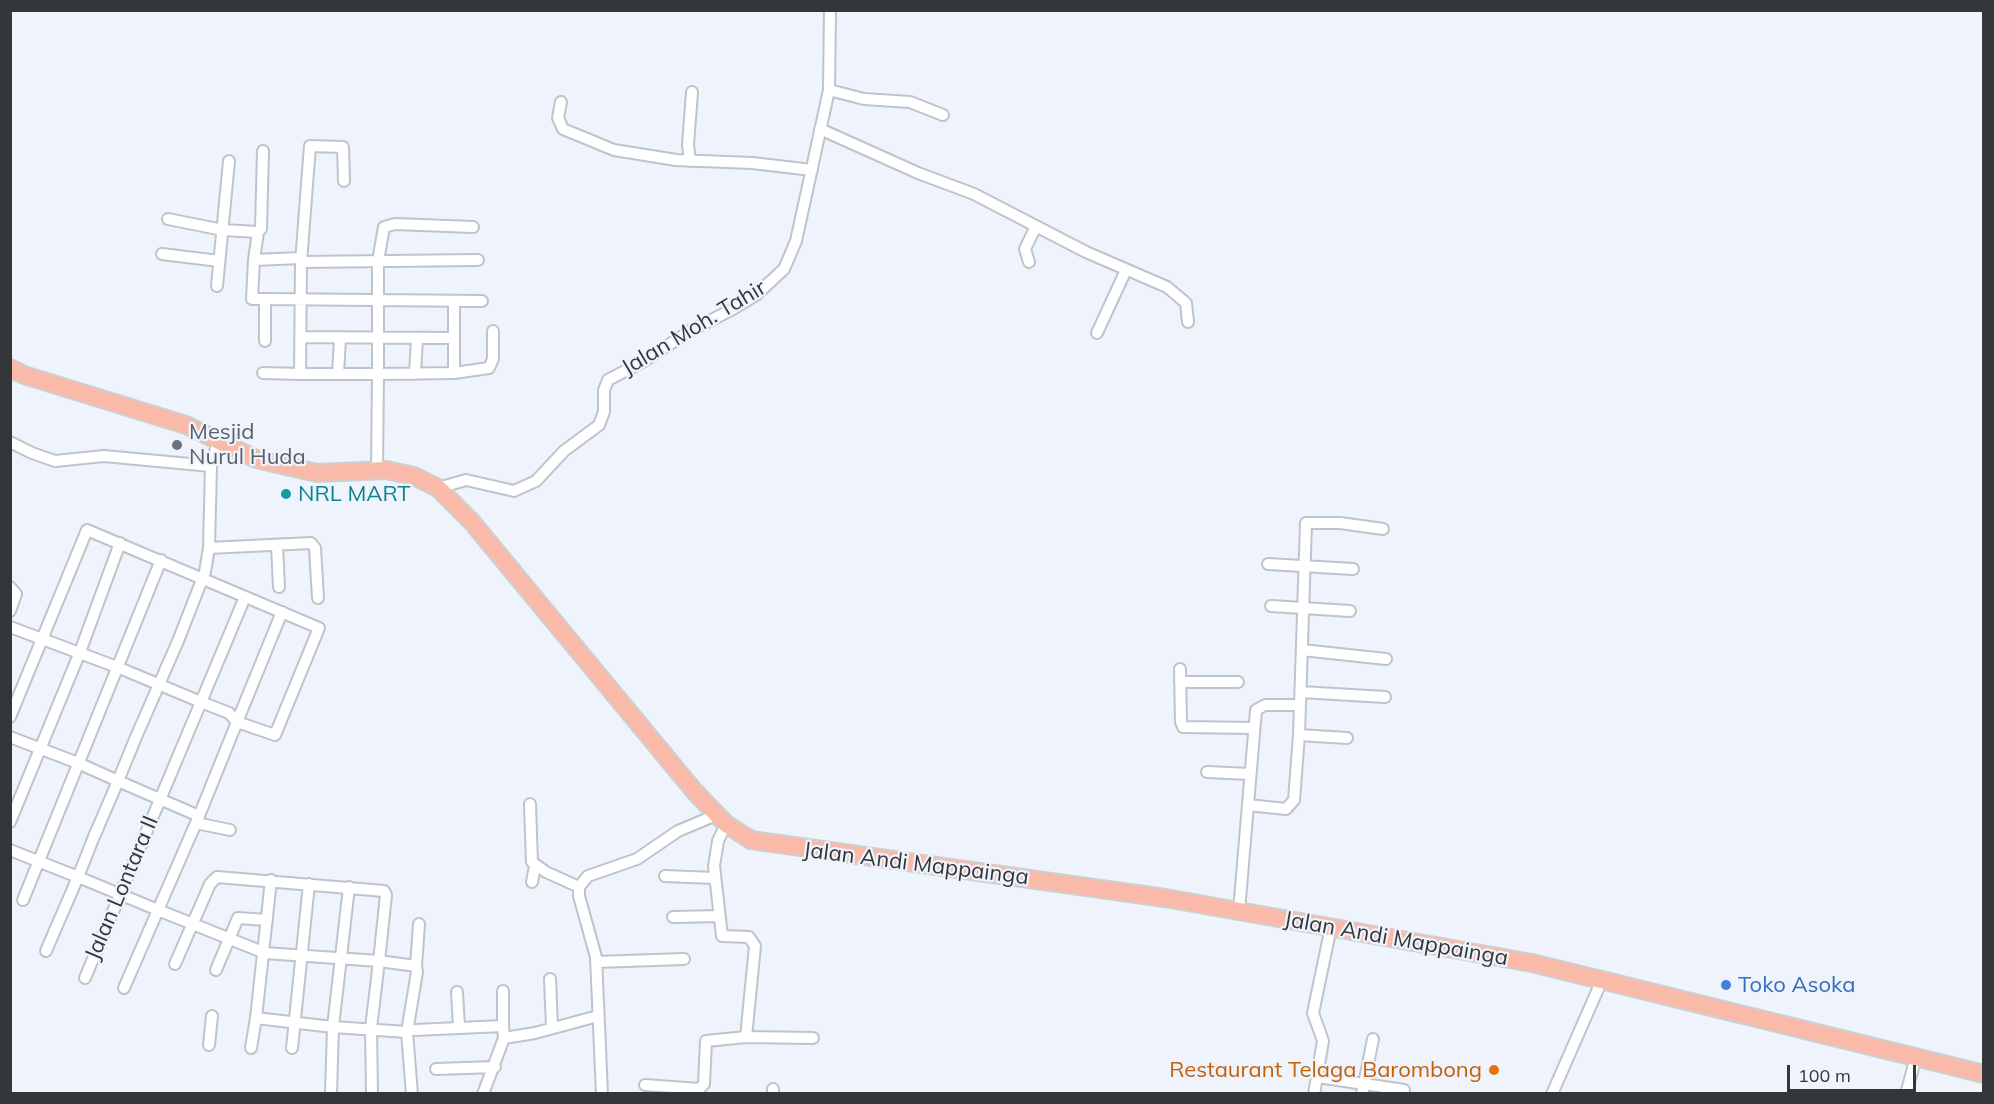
<!DOCTYPE html>
<html>
<head>
<meta charset="utf-8">
<style>
  body { margin:0 }
  #map { position:relative; width:1994px; height:1104px; overflow:hidden; background:#eef3fc; font-family:Mulish,sans-serif }
  canvas { display:block }
  .frame { position:absolute; inset:0; border:12px solid #34373a; pointer-events:none }
  .scale { position:absolute; left:1787px; top:1065px; width:129px; height:27px; box-sizing:border-box; border:3px solid #34373a; border-top:0; padding-left:8px; font-size:18px; line-height:21px; white-space:nowrap; color:#34373a; -webkit-text-stroke:4px #eef3fc; paint-order:stroke }
</style>
</head>
<body>
<div id="map">
<canvas width="1994" height="1104"></canvas>
<div class="frame"></div>
<div class="scale">100 m</div>
</div>
<script>
const g = document.querySelector('canvas').getContext('2d');
g.lineJoin = 'round';
function poly(rows) {
  const path = new Path2D();
  for (const r of rows) {
    path.moveTo(r[0], r[1]);
    for (let i = 2; i < r.length; i += 2) path.lineTo(r[i], r[i + 1]);
  }
  return path;
}
function strokePath(path, color, width, dash) {
  g.strokeStyle = color;
  g.lineWidth = width;
  g.lineCap = dash ? 'butt' : 'round';
  g.setLineDash(dash || []);
  g.stroke(path);
}
function write(font, color, halo, rows, align = 'center') {
  g.font = font + ' Mulish,sans-serif';
  g.lineWidth = 4.5;
  g.setLineDash([]);
  g.textBaseline = 'middle';
  g.strokeStyle = halo;
  g.fillStyle = color;
  for (const [text, x, y, turn = 0] of rows) {
    g.save();
    g.translate(x, y);
    g.rotate((+turn || 0) * Math.PI / 180);
    g.textAlign = isNaN(turn) ? turn : align;
    if (halo) g.strokeText(text, 0, 0);
    g.fillText(text, 0, 0);
    g.restore();
  }
}
const street = poly([
  [829,90,864,99,910,102,943,115],
  [561,102,558,118,563,129,614,150,676,160,752,163,812,170],
  [820,129,918,173,974,194,1086,252,1167,287,1186,303,1188,322],
  [690,161,688,145,692,92],
  [168,219,223,230,258,232],
  [473,227,395,224,384,227,378,261,378,374,454,373,489,368,493,359,493,331],
  [162,254,219,261],
  [254,260,258,232,261,229,263,151],
  [301,262,310,146,343,147,344,181],
  [1029,262,1025,249,1036,226],
  [217,286,229,161],
  [265,299,252,299,254,260,301,258],
  [1097,333,1126,270],
  [301,337,454,338,454,373],
  [454,338,454,301],
  [265,341,265,299,482,301],
  [263,373,300,374],
  [338,374,340,338],
  [415,374,417,338],
  [10,442,32,453,55,461,104,456,211,466],
  [377,469,378,374,300,374,301,262,478,260],
  [438,488,466,480,514,491,536,481,564,451,599,425,604,412,604,390,608,380,644,361,690,331,733,309,756,295,784,269,796,241,829,90,830,10],
  [277,545,279,587],
  [209,548,311,543,315,548,318,598],
  [1268,564,1353,569],
  [10,587,16,594,10,611],
  [1271,606,1350,611],
  [10,627,117,667,201,702,85,978],
  [1302,650,1386,659],
  [1180,669,1181,722,1183,727,1254,728],
  [1180,682,1238,682],
  [1301,692,1385,697],
  [10,717,87,530,319,628,275,735,237,722,282,612],
  [1299,735,1347,738],
  [10,737,78,763,118,781,199,816,158,910,78,877,93,839,118,781,136,737,178,641,205,572,209,548,211,466,218,441],
  [1207,772,1250,774],
  [530,804,532,862,546,872,579,887],
  [1248,805,1286,809,1294,800,1299,735,1306,523,1340,523,1383,529],
  [199,816,237,722,229,713,201,702,245,597],
  [10,822,80,652,120,543],
  [196,823,230,830],
  [10,850,78,877,46,951],
  [665,876,714,878],
  [271,880,256,1018,333,1027,407,1032],
  [532,882,535,866],
  [23,900,161,560],
  [1239,911,1256,710,1265,705,1300,705],
  [673,917,719,916],
  [596,962,684,959],
  [175,964,210,884,217,877,384,891,386,895,379,961,416,966,417,972,407,1032,412,1094],
  [416,966,419,924],
  [216,970,238,918,267,920],
  [550,979,552,1027],
  [124,988,158,910,265,953,379,961,371,1028,372,1094],
  [457,992,459,1027],
  [503,1026,503,991],
  [415,1030,503,1026,504,1038],
  [746,1037,813,1038],
  [209,1045,212,1016],
  [251,1048,256,1018],
  [292,1048,309,884],
  [436,1069,495,1067],
  [1318,1077,1404,1090],
  [645,1085,699,1089,704,1084,706,1041,746,1037,755,946,749,937,722,936,714,866,718,841,726,824],
  [331,1094,333,1027,349,887],
  [483,1094,504,1038,535,1033,598,1016],
  [602,1094,596,957,579,896,579,887,588,876,637,859,678,831,716,815],
  [773,1094,773,1089],
  [1314,1094,1323,1041,1313,1013,1331,927],
  [1362,1094,1373,1039],
  [1552,1094,1602,980],
  [1906,1094,1916,1057]
]);
const primary = poly([
  [10,368,24,375,186,425,256,459,317,473,386,470,414,476,438,488,471,521,695,792,726,824,751,840,1165,898,1532,963,1984,1074]
]);
strokePath(street, '#bec4cc', 14);
strokePath(primary, '#cecfd0', 20);
strokePath(street, '#fff', 10);
strokePath(primary, '#fabaaa', 16);
for (const [x, y, r, color] of [
  [177,445,6,"#6b7280"],
  [286,494,6,"#0f9aa8"],
  [1726,985,6,"#3f7fe0"],
  [1494,1070,6,"#e8710a"]
]) {
  const dot = new Path2D();
  dot.arc(x, y, r, 0, 2 * Math.PI);
  g.fillStyle = color;
  g.fill(dot);
  strokePath(dot, '#eef3fc', 2);
}
write('22px', '#34373a', '#eef3fc', [
  ["Jalan Moh. Tahir",694,328,-31],
  ["Jalan Andi Mappainga",916,864,7],
  ["Jalan Lontara II",122,888,-67],
  ["Jalan Andi Mappainga",1396,939,10]
]);
write('22px', '#5b616d', '#eef3fc', [
  ["Mesjid",189,432],
  ["Nurul Huda",189,457]
], 'left');
write('22px', '#0d838f', '#eef3fc', [
  ["NRL MART",298,494]
], 'left');
write('22px', '#366cbe', '#eef3fc', [
  ["Toko Asoka",1738,985]
], 'left');
write('22px', '#c56008', '#eef3fc', [
  ["Restaurant Telaga Barombong",1482,1070]
], 'right');
</script>
</body>
</html>
